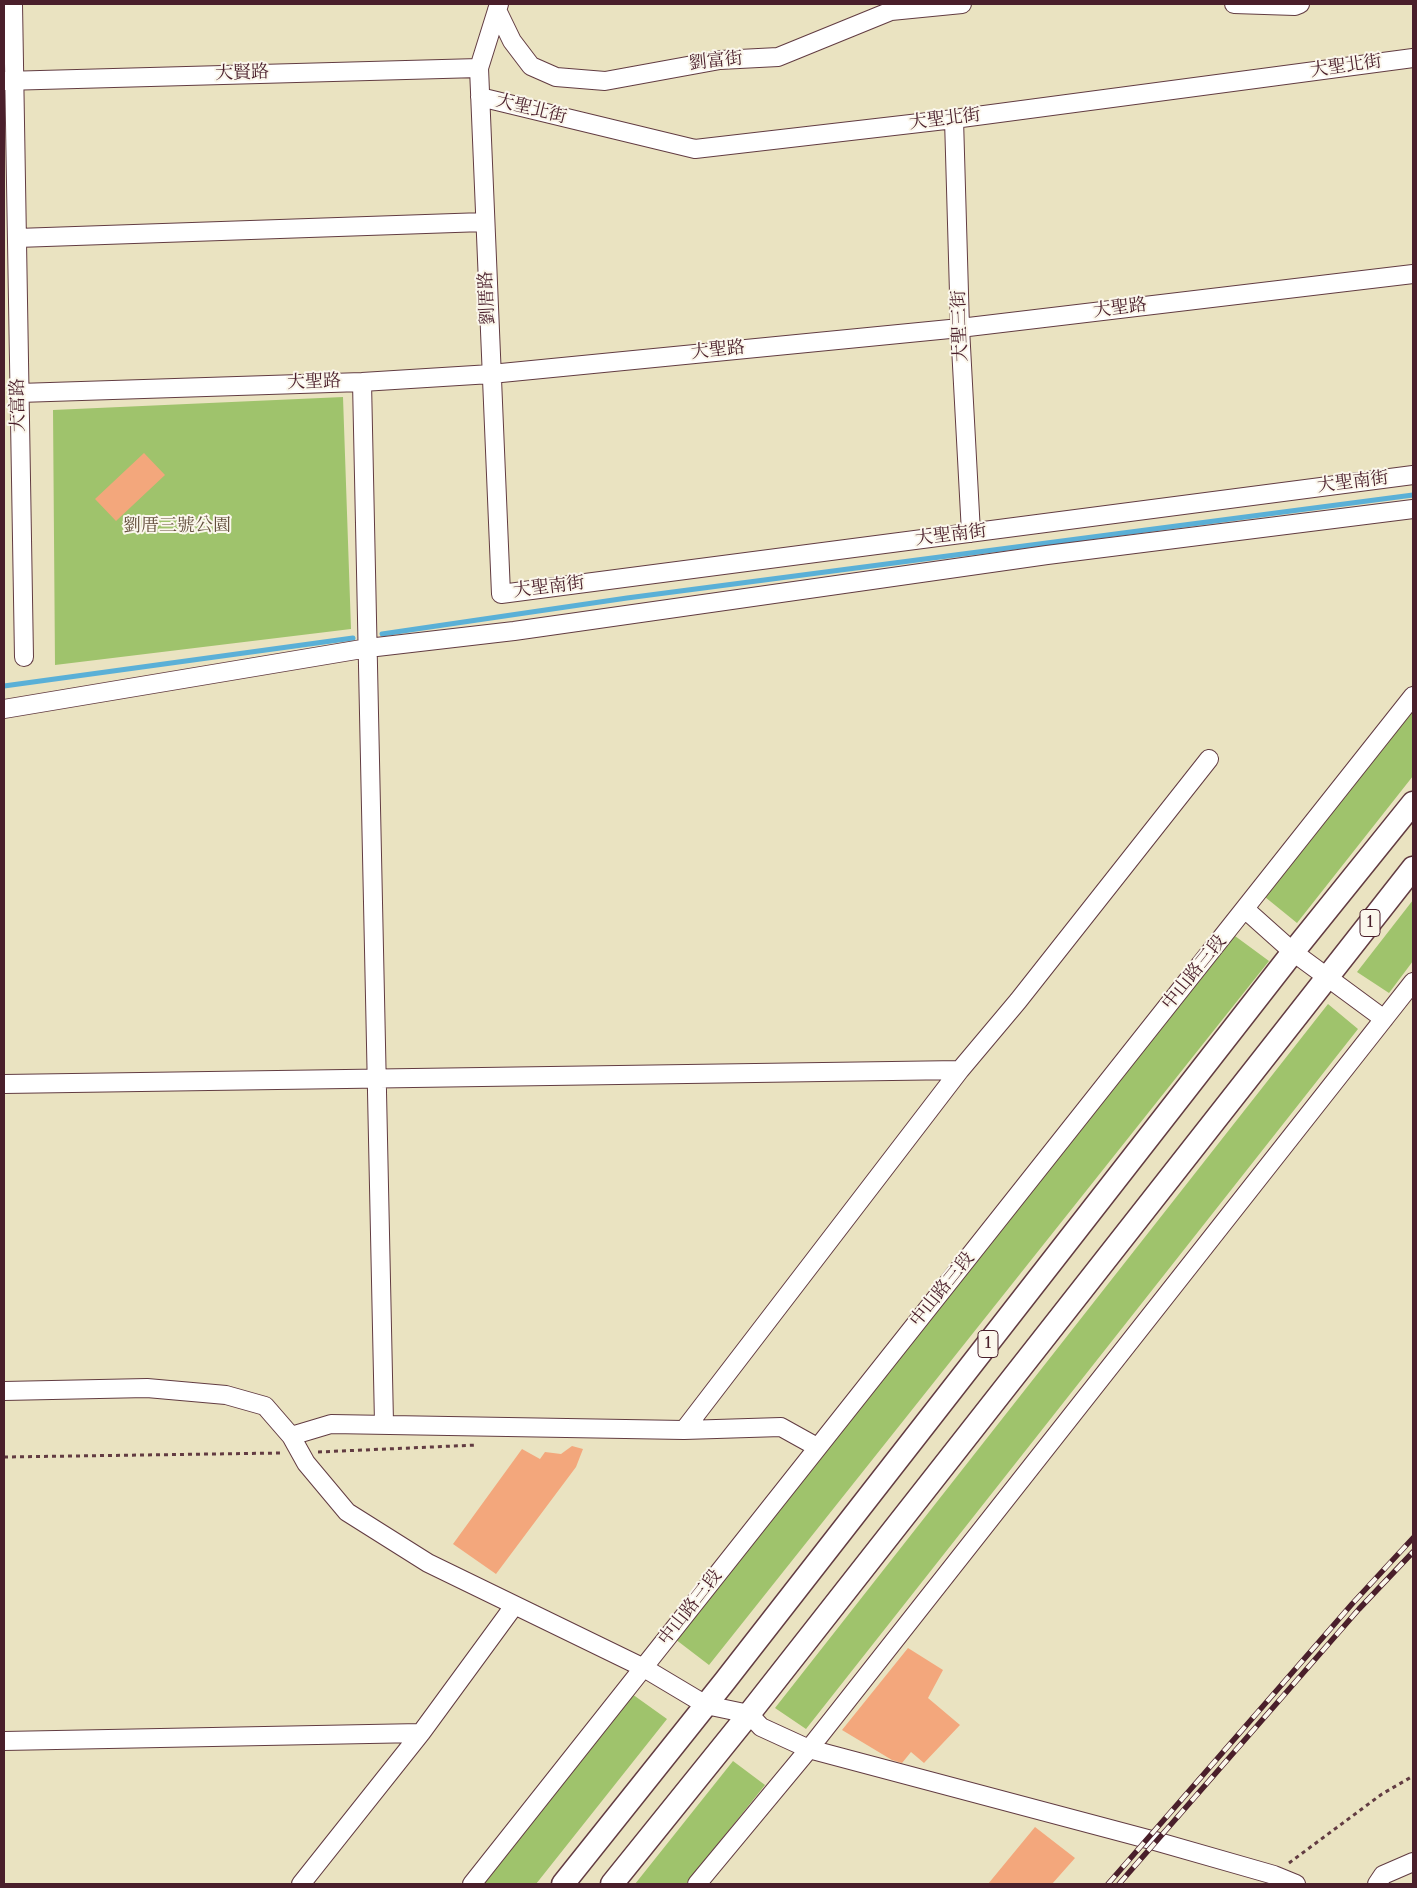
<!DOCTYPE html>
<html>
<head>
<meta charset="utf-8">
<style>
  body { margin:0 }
  #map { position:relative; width:1417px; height:1888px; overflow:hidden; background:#eae3c1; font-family:Cardo,serif }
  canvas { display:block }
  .frame { position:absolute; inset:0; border:5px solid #4a1f2b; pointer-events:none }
</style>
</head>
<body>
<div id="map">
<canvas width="1417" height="1888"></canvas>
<div class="frame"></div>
</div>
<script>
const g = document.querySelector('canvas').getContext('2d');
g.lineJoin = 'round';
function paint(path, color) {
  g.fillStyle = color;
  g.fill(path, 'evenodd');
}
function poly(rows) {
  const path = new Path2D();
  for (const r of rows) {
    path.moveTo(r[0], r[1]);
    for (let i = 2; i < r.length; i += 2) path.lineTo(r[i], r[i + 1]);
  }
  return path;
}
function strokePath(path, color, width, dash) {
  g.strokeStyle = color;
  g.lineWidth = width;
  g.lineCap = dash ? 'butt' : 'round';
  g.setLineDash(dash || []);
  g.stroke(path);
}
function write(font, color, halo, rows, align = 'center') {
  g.font = font + ' Cardo,"Noto Serif TC",serif';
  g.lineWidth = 4;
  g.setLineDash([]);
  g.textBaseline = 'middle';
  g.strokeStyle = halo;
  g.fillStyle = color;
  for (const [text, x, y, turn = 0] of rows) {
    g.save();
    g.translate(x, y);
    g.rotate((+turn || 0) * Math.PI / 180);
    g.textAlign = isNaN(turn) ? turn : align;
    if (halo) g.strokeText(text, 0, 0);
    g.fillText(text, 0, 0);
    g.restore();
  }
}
paint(poly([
  [343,397,351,629,55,665,53,410],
  [1413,706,1413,776,1297,923,1265,897],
  [1413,900,1413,961,1389,993,1357,972],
  [1235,936,1269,961,709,1665,675,1639],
  [1328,1004,1358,1029,806,1729,775,1708],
  [632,1694,667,1719,536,1884,481,1884],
  [733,1761,765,1785,686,1884,635,1884]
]), '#9fc36c');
strokePath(poly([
  [382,634,627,598,1413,495],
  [4,686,353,638]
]), '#5ab0d7', 5);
paint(poly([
  [144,453,165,475,116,521,95,499],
  [572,1446,583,1449,576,1467,496,1574,453,1544,522,1449,540,1459,545,1452,561,1454],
  [908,1648,943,1670,928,1698,960,1725,924,1763,911,1752,902,1763,892,1760,842,1730],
  [1035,1827,1075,1858,1052,1884,988,1884]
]), '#f3a77c');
const minor = poly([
  [13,4,24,657],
  [499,4,479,68,501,594,1413,475],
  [1234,4,1295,6,1300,4],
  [497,10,512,41,531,66,556,77,605,81,720,60,778,57,891,11,962,4],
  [4,81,479,68],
  [480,97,695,149,954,119,1413,58],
  [954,119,960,328,971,533],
  [17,238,484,222],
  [362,382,384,1423],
  [19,393,362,382,491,374,960,328,1413,274],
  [4,709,368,648,514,631,1047,555,1413,509],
  [1246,910,1293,952,1384,1019],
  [4,1084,960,1070],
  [4,1391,147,1388,226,1395,265,1406,291,1436,306,1463,347,1512,428,1563,644,1668,706,1705,749,1714,761,1727,809,1749,1155,1841,1274,1875,1296,1884],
  [684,1430,960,1070,1018,1001,1209,759],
  [291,1436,331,1424,684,1430,781,1427,817,1447],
  [4,1741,421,1733],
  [301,1884,421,1733,514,1606],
  [472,1884,1413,696],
  [697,1884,809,1749,1413,982],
  [1377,1884,1383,1875,1413,1862]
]);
const major = poly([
  [563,1884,725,1681,1293,952,1413,803],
  [612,1884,749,1714,1413,868]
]);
strokePath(minor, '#623c42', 20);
strokePath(major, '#623c42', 25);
strokePath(poly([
  [318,1452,477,1445],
  [4,1457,282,1453],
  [1289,1863,1382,1794,1413,1776]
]), '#623c42', 3, [4, 4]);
strokePath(minor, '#fff', 18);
strokePath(major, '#fff', 22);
const rail = poly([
  [1108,1884,1352,1604,1413,1538],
  [1119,1884,1359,1609,1413,1552]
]);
strokePath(rail, '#4a1f2b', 5.5);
strokePath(rail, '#fbf7ec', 4, [11]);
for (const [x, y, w] of [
  [1370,923,20],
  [988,1344,20]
]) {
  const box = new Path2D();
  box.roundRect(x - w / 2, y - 13.5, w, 27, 4);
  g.fillStyle = '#fbf7ec';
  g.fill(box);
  strokePath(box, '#4a1f2b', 1);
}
write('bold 16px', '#4a1f2b', null, [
  ["1",1370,923],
  ["1",988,1344]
]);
write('18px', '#4a1f2b', '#fbf7ec', [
  ["劉富街",716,62,-6],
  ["大聖北街",1346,67,-8],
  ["大賢路",242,74,-2],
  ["大聖北街",531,110,14],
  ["大聖北街",945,120,-7],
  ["劉厝路",488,298,-93],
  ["大聖路",1120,309,-7],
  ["大聖三街",961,326,-92],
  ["大聖路",718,351,-6],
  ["大聖路",314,383,-2],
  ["大富路",19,405,-91],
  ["大聖南街",1353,483,-7],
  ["大聖南街",951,536,-7],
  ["大聖南街",549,588,-7],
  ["中山路三段",1195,973,-51],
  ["中山路三段",943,1290,-51],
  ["中山路三段",691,1608,-52]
]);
write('18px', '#64503e', '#fbf7ec', [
  ["劉厝三號公園",177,527]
]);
</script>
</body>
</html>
